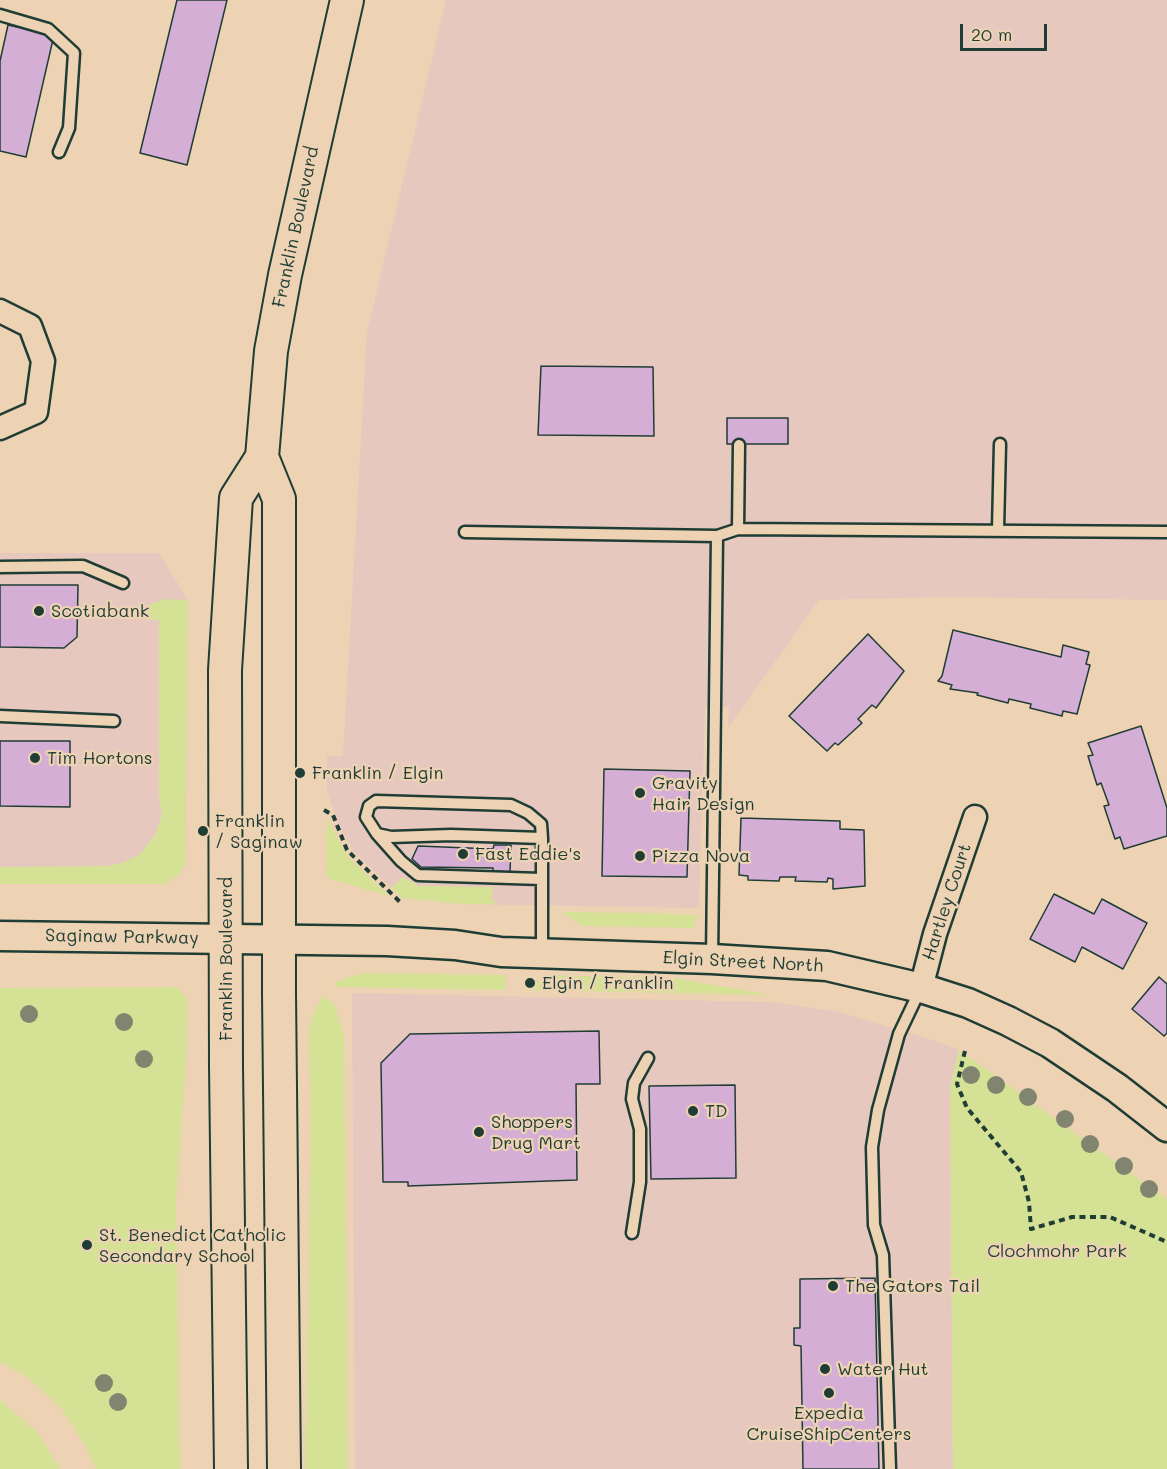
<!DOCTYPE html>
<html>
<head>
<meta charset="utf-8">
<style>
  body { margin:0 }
  #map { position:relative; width:1167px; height:1469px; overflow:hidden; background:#edd3b4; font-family:Mali,sans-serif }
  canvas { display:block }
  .scale { position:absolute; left:960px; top:24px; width:87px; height:27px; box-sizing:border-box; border:3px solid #1f3d34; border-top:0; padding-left:8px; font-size:18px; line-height:21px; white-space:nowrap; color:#1f3d34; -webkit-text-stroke:4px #edd3b4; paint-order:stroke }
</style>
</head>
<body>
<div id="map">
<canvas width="1167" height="1469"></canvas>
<div class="scale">20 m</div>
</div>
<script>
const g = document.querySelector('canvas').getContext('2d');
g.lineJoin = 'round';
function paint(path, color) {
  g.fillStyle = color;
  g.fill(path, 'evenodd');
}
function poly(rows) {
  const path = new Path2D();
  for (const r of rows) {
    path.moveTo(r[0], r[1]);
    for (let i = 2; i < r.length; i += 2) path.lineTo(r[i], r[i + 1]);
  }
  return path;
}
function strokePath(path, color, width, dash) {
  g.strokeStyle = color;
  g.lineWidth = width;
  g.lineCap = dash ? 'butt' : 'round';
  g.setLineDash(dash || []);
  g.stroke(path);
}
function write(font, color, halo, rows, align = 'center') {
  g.font = font + ' Mali,sans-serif';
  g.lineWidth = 4.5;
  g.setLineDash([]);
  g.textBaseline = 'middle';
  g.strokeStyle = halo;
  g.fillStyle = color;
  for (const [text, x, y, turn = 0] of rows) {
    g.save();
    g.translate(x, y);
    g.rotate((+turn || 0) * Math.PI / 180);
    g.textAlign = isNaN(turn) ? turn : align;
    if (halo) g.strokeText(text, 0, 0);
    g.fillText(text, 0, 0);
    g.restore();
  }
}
paint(poly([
  [446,0,1167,0,1167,600,948,597,819,600,728,728,729,707,705,707,699,908,460,904,402,898,354,852,338,823,327,791,327,756,343,756,367,332],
  [0,553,159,553,188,600,185,865,177,876,166,884,0,884],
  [352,993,771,1002,835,1011,927,1038,959,1050,950,1087,953,1469,355,1469]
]), '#e6c8be');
paint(poly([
  [166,599,188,600,185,865,177,876,166,884,0,884,0,867,107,866,122,863,139,855,155,835,162,815,159,795,159,620,143,619,140,614,148,605],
  [327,819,348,857,389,896,330,879,326,875],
  [403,877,419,886,493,887,491,899,497,904,460,904,402,898,391,888],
  [562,912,644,913,698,915,693,928,582,926],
  [363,973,506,975,505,990,336,987,335,983,343,979],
  [545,975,674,978,772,995,525,990,525,981,545,981],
  [177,987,187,998,186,1064,176,1202,180,1469,96,1469,85,1445,62,1409,30,1379,0,1362,0,988],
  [323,996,334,1003,344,1034,348,1469,305,1469,305,1426,309,1425,306,1420,311,1126,309,1032,313,1014],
  [959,1050,1167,1199,1167,1469,953,1469,950,1087],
  [0,1400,37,1432,60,1469,0,1469]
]), '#d5e295');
const building = poly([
  [177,0,227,0,187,165,140,153,177,0],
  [8,25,54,35,26,157,0,151,0,61,8,25],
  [541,366,653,367,654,436,538,435,541,366],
  [727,418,788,418,788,444,727,444,727,418],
  [0,585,78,585,77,637,64,648,0,647,0,585],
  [953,630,1061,657,1063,645,1089,652,1086,664,1090,665,1077,714,1063,711,1062,716,1030,708,1031,704,1009,699,1008,703,977,695,978,693,950,689,952,685,938,681,942,676,953,630],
  [868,634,904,671,876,708,872,705,858,719,862,723,838,745,835,743,827,751,789,716,868,634],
  [1141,726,1167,808,1167,836,1124,849,1120,837,1115,839,1104,806,1109,805,1101,783,1097,785,1088,756,1093,755,1088,743,1141,726],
  [0,741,70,741,70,807,0,806,0,741],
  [604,769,690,771,687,877,602,876,604,769],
  [741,818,840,821,840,829,864,830,865,886,833,889,833,879,828,878,827,882,795,881,796,877,780,877,779,881,748,880,748,876,739,875,741,818],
  [494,845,511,845,510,872,493,871,493,868,421,867,412,859,418,846,493,849,494,845],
  [1054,894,1094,914,1102,899,1147,923,1123,969,1082,947,1075,962,1030,939,1054,894],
  [1159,977,1167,984,1167,1033,1164,1036,1132,1009,1159,977],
  [599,1031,600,1084,576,1084,577,1180,408,1186,408,1182,383,1182,381,1063,410,1034,599,1031],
  [735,1085,736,1178,651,1179,649,1086,735,1085],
  [875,1278,879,1469,803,1469,801,1346,794,1345,794,1328,800,1328,800,1279,875,1278]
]);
paint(building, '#d5aed5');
strokePath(building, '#1f3d34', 1.5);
const service = poly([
  [0,15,48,29,74,53,69,128,59,152],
  [738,529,739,445],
  [998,530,1000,444],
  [465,532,717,536,738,529,1167,532],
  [0,567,83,566,123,583],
  [0,716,114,721],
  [377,834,401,861,418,875,541,879],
  [542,951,542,838,541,824,528,813,511,805,376,801,369,806,366,817,377,834,391,837,451,835,542,838],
  [712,959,717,536],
  [632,1233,640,1182,640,1129,632,1099,634,1083,648,1058],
  [890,1469,883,1255,874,1225,872,1147,878,1110,899,1034,920,990]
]);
const minor = poly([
  [0,311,30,326,43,361,36,412,0,428],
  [921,988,935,934,975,817]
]);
const tertiary = poly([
  [0,936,387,941,455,945,501,952,712,959,827,966,921,988,968,1003,1008,1021,1050,1043,1117,1088,1167,1127]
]);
const secondary = poly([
  [231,1469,226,1066,225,670,236,498,262,457],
  [284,1469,279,993,279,499,262,457,271,351,285,275,347,0]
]);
strokePath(service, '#1f3d34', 15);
strokePath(minor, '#1f3d34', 27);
strokePath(tertiary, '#1f3d34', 33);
strokePath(secondary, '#1f3d34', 36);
strokePath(poly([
  [324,810,333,815,347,850,401,903],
  [965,1051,957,1084,967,1108,1021,1172,1029,1202,1031,1229,1072,1217,1110,1217,1167,1242]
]), '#1f3d34', 4, [6, 4.5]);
strokePath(service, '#edd3b4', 10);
strokePath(minor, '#edd3b4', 22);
strokePath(tertiary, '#edd3b4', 28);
strokePath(secondary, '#edd3b4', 32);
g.fillStyle = '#818570';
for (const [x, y] of [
  [29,1014],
  [124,1022],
  [144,1059],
  [971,1075],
  [996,1085],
  [1028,1097],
  [1065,1119],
  [1090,1144],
  [1124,1166],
  [1149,1189],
  [104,1383],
  [118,1402]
]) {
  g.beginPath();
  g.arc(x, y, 9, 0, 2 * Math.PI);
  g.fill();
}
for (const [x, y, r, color] of [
  [39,611,6,"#1f3d34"],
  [35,758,6,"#1f3d34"],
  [300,773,6,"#1f3d34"],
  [640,793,6,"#1f3d34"],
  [203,831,6,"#1f3d34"],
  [463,854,6,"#1f3d34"],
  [640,856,6,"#1f3d34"],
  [530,983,6,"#1f3d34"],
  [693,1111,6,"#1f3d34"],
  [479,1132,6,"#1f3d34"],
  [87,1245,6,"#1f3d34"],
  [833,1286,6,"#1f3d34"],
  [825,1369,6,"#1f3d34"],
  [829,1393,6,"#1f3d34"]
]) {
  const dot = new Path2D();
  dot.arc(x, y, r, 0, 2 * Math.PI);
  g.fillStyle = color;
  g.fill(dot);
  strokePath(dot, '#edd3b4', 2);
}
write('18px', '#1f3d34', '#edd3b4', [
  ["Franklin Boulevard",296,227,-78],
  ["Hartley Court",947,902,-72],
  ["Saginaw Parkway",122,937,1],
  ["Franklin Boulevard",226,959,-90],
  ["Elgin Street North",743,962,3]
]);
write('18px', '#1f3d34', '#edd3b4', [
  ["Scotiabank",51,611],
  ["Tim Hortons",47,758],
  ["Franklin / Elgin",312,773],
  ["Gravity",652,783],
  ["Hair Design",652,804],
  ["Franklin",215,821],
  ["/ Saginaw",215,842],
  ["Fast Eddie's",475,854],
  ["Pizza Nova",652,856],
  ["Elgin / Franklin",542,983],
  ["TD",705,1111],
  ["Shoppers",491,1122],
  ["Drug Mart",491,1143],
  ["St. Benedict Catholic",99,1235],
  ["Secondary School",99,1256],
  ["The Gators Tail",845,1286],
  ["Water Hut",837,1369],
  ["Expedia",829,1413,"center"],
  ["CruiseShipCenters",829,1434,"center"]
], 'left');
write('18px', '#284539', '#edd3b4', [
  ["Clochmohr Park",1057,1251]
]);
</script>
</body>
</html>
